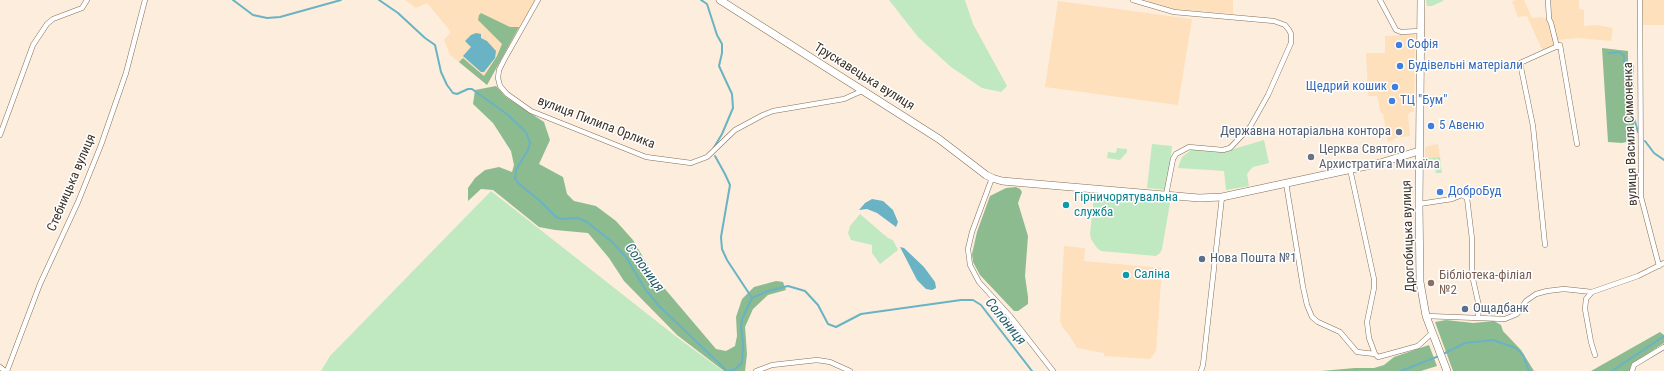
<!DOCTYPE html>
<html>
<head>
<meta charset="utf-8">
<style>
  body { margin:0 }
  canvas { display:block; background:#fdeddc }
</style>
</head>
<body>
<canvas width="1664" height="371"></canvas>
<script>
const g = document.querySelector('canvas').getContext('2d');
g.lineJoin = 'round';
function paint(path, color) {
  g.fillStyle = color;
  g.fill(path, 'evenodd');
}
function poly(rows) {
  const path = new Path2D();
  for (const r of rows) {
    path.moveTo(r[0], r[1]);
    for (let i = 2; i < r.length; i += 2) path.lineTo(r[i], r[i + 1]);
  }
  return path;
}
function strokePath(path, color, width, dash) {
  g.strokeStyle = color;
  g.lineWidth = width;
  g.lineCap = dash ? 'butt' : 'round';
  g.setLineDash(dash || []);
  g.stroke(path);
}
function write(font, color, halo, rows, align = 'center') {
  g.font = font + ' "Roboto Condensed",sans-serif';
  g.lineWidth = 3;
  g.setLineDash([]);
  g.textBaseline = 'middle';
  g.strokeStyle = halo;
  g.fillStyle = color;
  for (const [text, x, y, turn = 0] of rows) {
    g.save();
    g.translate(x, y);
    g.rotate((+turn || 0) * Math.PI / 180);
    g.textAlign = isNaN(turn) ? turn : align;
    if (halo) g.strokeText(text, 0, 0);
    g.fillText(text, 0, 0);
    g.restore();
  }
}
paint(poly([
  [405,0,535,0,487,85,450,55,444,40,451,32,427,3,416,8],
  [1147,0,1233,0,1233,14,1175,9,1147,2],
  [1517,0,1524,0,1532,18,1540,17,1550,19,1550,0,1579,0,1579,9,1584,10,1584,26,1596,25,1613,28,1611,41,1578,38,1558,40,1554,47,1543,52,1527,16,1518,17,1512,1],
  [1642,0,1664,0,1664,25,1643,25],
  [1058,1,1192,19,1178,105,1045,87],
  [1415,34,1414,112,1410,112,1410,114,1408,114,1410,136,1395,138,1392,141,1388,142,1383,113,1381,113,1377,96,1368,96,1366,53,1385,53,1385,36],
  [1438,144,1440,157,1425,158,1425,147],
  [1064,246,1085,248,1084,261,1162,268,1156,351,1150,359,1104,356,1104,353,1077,348,1069,335,1063,328,1060,321]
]), '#ffe0bc');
paint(poly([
  [889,0,965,0,973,24,1007,86,1001,92,982,88,951,67,918,37],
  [1426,0,1443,0,1443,1,1432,6,1427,6],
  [1264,140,1269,163,1253,167,1250,170,1247,174,1249,186,1226,190,1224,171,1178,168,1182,157,1191,150,1230,150],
  [1152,144,1172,146,1167,190,1147,188],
  [1117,148,1127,149,1127,152,1120,160,1107,158,1108,152,1116,153],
  [1440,157,1442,173,1436,173,1435,168,1425,169,1425,158],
  [491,191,678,338,723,371,321,371,330,356],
  [1098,193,1169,200,1170,203,1162,249,1160,253,1156,256,1101,251,1097,248,1091,239,1090,234,1094,197],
  [860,214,888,238,893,240,898,250,880,264,872,253,872,245,851,240,848,233,850,226]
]), '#c0e9c2');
paint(poly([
  [481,13,510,27,519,27,487,85,459,62,463,58,484,76,497,56,502,44,478,20,479,15],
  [1602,48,1628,51,1628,64,1634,65,1634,140,1622,143,1608,142],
  [496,86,506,97,544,122,550,140,539,164,563,177,567,194,574,201,596,206,616,221,633,240,654,276,716,349,726,351,735,346,737,336,736,317,742,299,754,287,776,281,783,282,786,290,768,295,753,309,745,327,747,354,745,371,724,371,677,335,624,281,609,258,588,233,555,230,539,227,493,190,481,189,468,201,468,188,475,178,485,170,499,167,512,172,514,165,511,151,493,123,473,104,475,90],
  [1016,187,1020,189,1022,192,1018,203,1028,236,1025,276,1028,297,1028,304,1018,311,1014,311,980,275,973,262,972,254,977,232,990,196,1006,188],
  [1446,320,1473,323,1494,321,1501,325,1503,331,1521,350,1534,371,1453,371,1435,322],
  [1660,332,1664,335,1664,343,1631,365,1630,371,1591,371],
  [1429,345,1437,366,1421,371,1321,371,1355,368,1374,368,1384,365,1394,357]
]), '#8dbb90');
paint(poly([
  [476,33,481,34,481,38,487,41,496,51,495,58,484,72,481,72,463,56,471,47,465,41,471,35],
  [872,199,883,201,893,210,898,222,896,227,877,213,867,209,859,210,865,203],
  [900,247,904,248,924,267,935,282,936,288,932,290,926,289,917,280]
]), '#69b3c4');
strokePath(poly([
  [233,0,253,15,267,18,280,17,341,0],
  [379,0,398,13,425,38,435,45,441,72,447,85,453,93,457,94,468,89,472,89,508,115,526,132,530,143,528,150,516,170,515,178,518,183,540,201,556,217,561,219,578,218,587,222,611,241,626,257,645,289,659,306,727,371],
  [701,0,707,4,717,35,722,44,722,53,719,66,732,94,733,108,722,134,713,149],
  [1609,53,1620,52,1624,56,1625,77,1633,92,1633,115,1638,132],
  [1645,141,1654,153,1664,160],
  [715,156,725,174,730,185,721,237,722,249,727,260,752,298],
  [1443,354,1465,343,1493,340,1516,348,1523,355,1529,371],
  [728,371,734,370,742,363,743,343,741,327,742,319,752,298,768,291,788,286,805,291,818,305,828,324,836,327,861,314,961,300,973,300,981,305,1032,371],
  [1401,371,1439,356],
  [1612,371,1664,336]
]), '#69b3c4', 2);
const street = poly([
  [538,0,504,60,499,70,498,78,500,86,507,94,531,111,646,157,691,163,707,157,735,130,763,115,773,111,844,99,864,90],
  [1133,0,1174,12,1274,21,1285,25,1289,30,1291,34,1291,43,1268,95,1250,127,1230,148,1223,150,1189,147,1176,154,1173,159,1166,195],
  [1380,0,1396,30,1401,32,1420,31],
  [1548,0,1549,19,1551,23,1557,47],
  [1640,0,1641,197,1659,266],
  [0,135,33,45,47,24,53,19,82,8,87,0],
  [1350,169,1374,279,1374,288,1367,322,1369,338,1375,354,1378,357,1418,346,1432,333],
  [992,178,972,232,968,249,970,265,979,282,1010,316,1053,371],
  [1286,183,1303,287,1307,305,1312,317,1318,322,1340,332,1357,352,1375,354],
  [1419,204,1452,199,1462,195,1467,198,1472,239,1472,275,1479,306,1478,318],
  [1545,245,1533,126,1520,63,1560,45,1577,144],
  [1592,292,1586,299,1585,309,1591,342,1595,355],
  [1426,316,1505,319,1517,314,1526,301,1536,294,1547,291,1564,289,1592,292,1638,276,1664,263],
  [0,367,5,371],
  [7,371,40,284,78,202,101,145,126,73,145,0],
  [756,371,772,365,817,360,830,362,850,371],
  [1201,371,1203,365,1222,197],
  [1632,371,1634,365,1664,347]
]);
const secondary = poly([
  [720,0,939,139,986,175,992,178,1002,181,1199,198,1222,197,1380,163,1419,151],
  [1421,0,1419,204,1420,282,1426,316,1447,371]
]);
strokePath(street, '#866f55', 5.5);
strokePath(secondary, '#866f55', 8);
strokePath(street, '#fff', 4.5);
strokePath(secondary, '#fff', 7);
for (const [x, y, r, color] of [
  [1399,45,4,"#3f7fe0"],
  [1400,66,4,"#3f7fe0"],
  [1395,87,4,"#3f7fe0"],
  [1392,101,4,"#3f7fe0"],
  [1431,126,4,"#3f7fe0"],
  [1399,132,4,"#5c6f8a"],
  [1311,157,4,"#6b7280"],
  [1440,192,4,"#3f7fe0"],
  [1066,205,4,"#0f9aa8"],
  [1202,259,4,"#5c6f8a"],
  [1126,275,4,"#0f9aa8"],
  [1431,283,4,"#8d6e63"],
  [1465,309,4,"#5c6f8a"]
]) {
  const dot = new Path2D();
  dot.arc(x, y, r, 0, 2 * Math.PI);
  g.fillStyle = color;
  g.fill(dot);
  strokePath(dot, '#fff', 1.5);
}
write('13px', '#366cbe', '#fff', [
  ["Софія",1407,45],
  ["Будівельні матеріали",1408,66],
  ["Щедрий кошик",1387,87,"right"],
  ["ТЦ \"Бум\"",1400,101],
  ["5 Авеню",1439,126],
  ["ДоброБуд",1448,192]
], 'left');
write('13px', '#3b3126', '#fff', [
  ["Трускавецька вулиця",864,77,32],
  ["вулиця Пилипа Орлика",596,123,21],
  ["вулиця Василя Симоненка",1631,134,-92],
  ["Стебницька вулиця",72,183,-67],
  ["Дрогобицька вулиця",1409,236,-92]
]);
write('13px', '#4e5e75', '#fff', [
  ["Державна нотаріальна контора",1391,132,"right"],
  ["Нова Пошта №1",1210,259],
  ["Ощадбанк",1473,309]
], 'left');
write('13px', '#5b616d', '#fff', [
  ["Церква Святого",1319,150],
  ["Архистратига Михаїла",1319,165]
], 'left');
write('13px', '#0d838f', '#fff', [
  ["Гірничорятувальна",1074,198],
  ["служба",1074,213],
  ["Саліна",1134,275]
], 'left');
write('13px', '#785e54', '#fff', [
  ["Бібліотека-філіал",1439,276],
  ["№2",1439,291]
], 'left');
write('italic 14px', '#215e6b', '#fff', [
  ["Солониця",644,268,54],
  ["Солониця",1005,322,51]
]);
</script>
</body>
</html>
